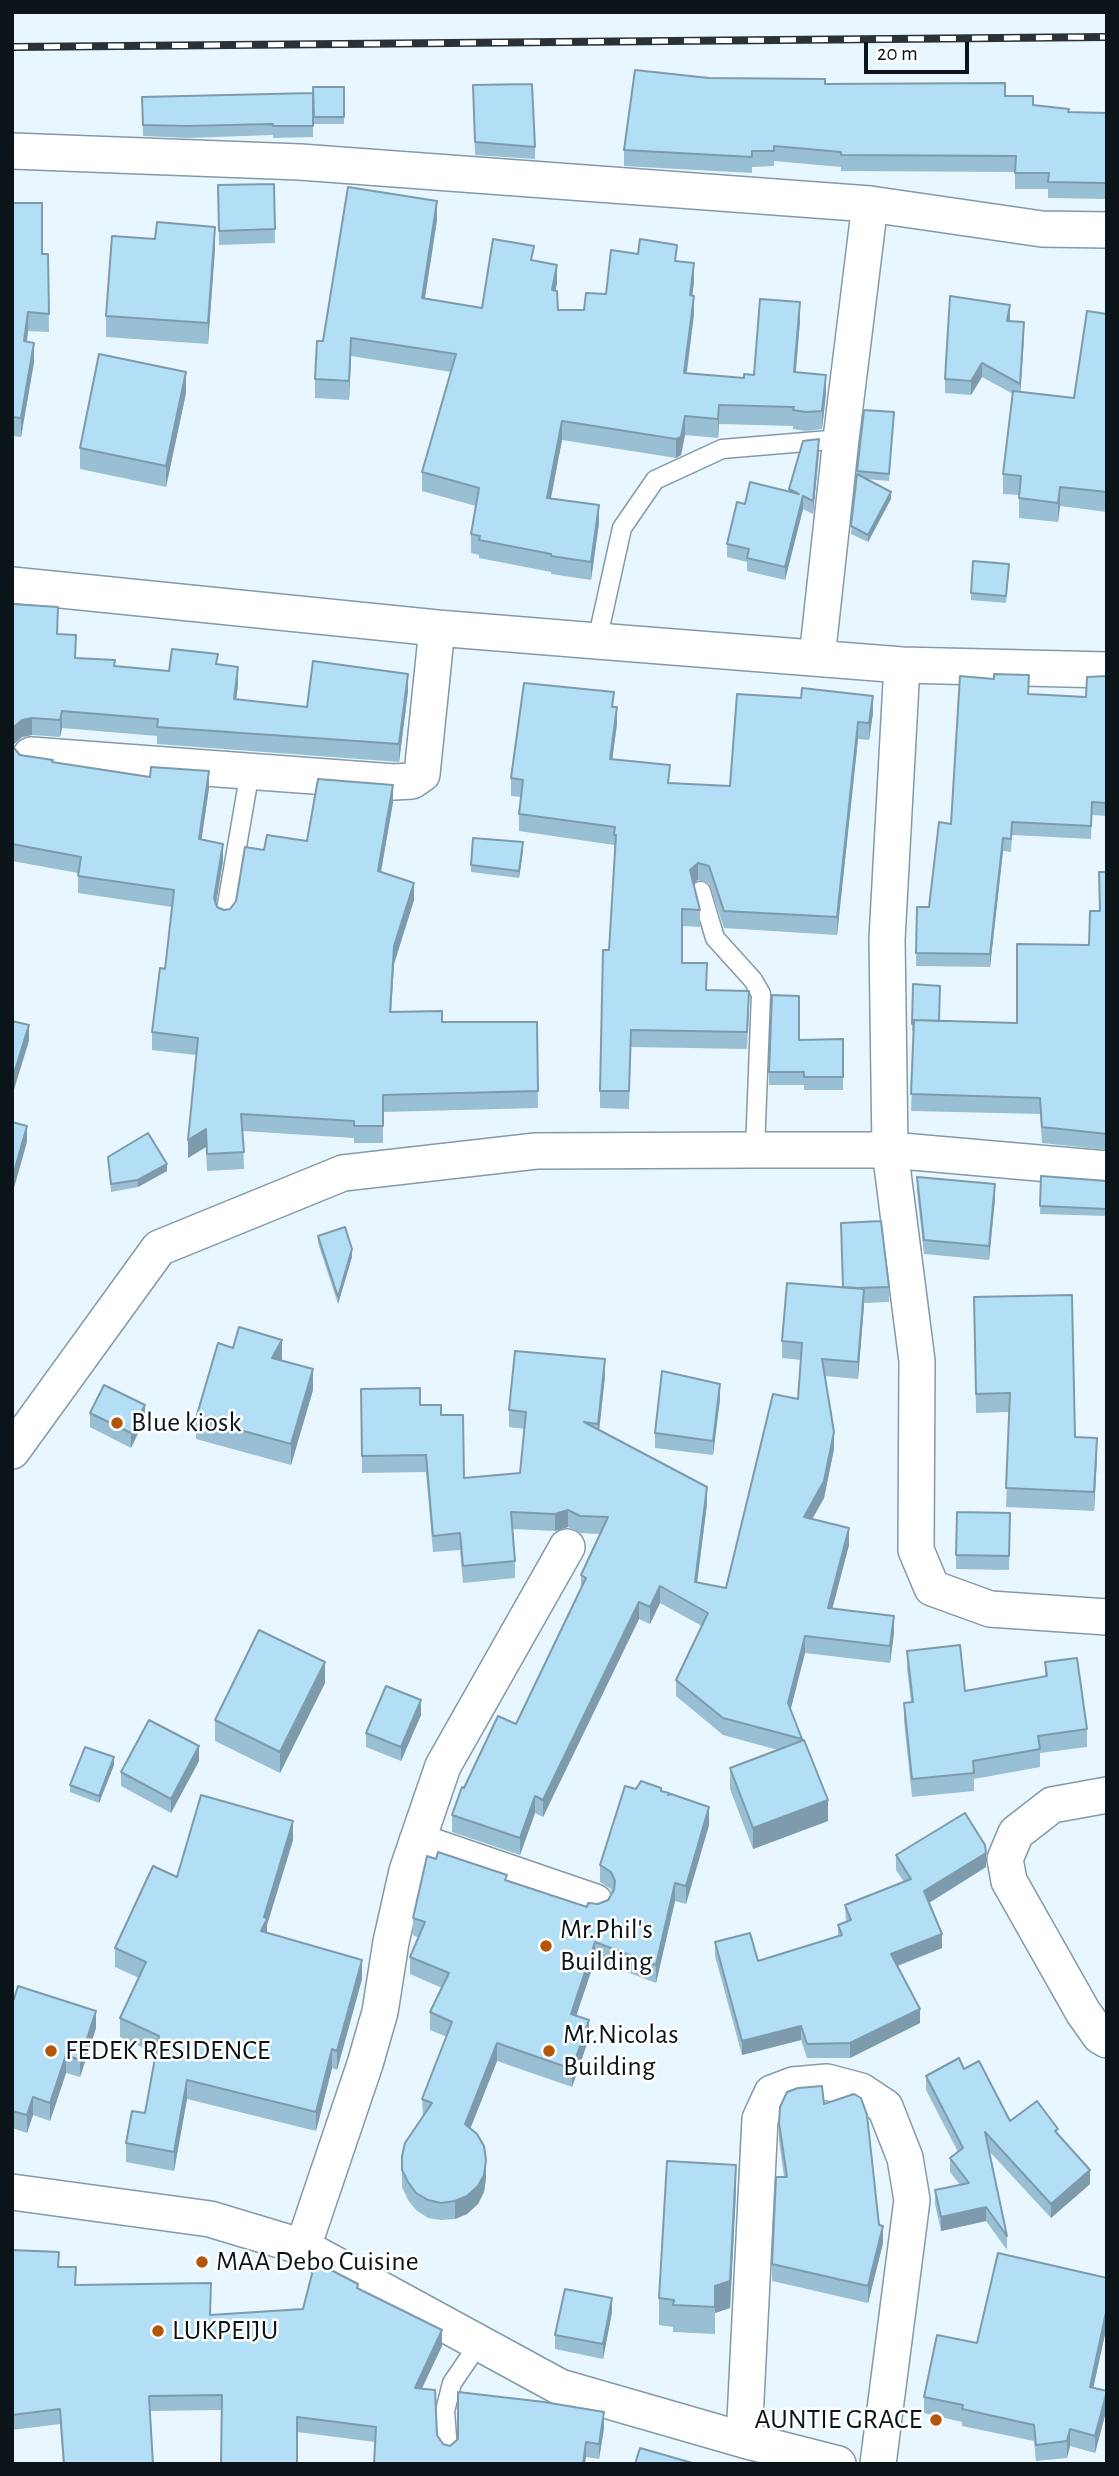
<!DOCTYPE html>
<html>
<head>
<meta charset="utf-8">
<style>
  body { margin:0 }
  #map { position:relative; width:1119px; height:2476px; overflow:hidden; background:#e7f6ff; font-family:"Alegreya Sans",sans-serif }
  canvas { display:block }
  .frame { position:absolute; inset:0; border:14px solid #0b1419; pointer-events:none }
  .scale { position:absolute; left:864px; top:42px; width:105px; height:32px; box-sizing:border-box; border:4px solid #0b1419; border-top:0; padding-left:9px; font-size:21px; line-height:24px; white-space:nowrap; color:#0b1419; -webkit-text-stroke:5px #fff; paint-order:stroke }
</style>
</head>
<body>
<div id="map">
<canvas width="1119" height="2476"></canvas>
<div class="frame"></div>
<div class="scale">20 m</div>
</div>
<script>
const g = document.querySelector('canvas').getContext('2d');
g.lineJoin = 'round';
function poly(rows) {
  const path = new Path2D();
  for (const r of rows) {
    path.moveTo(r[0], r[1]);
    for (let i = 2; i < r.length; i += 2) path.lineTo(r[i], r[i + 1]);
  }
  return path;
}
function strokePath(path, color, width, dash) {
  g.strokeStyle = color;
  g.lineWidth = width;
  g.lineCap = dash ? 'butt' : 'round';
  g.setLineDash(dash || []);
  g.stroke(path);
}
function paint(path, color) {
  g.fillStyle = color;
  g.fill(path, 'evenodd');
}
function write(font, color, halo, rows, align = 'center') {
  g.font = font + ' "Alegreya Sans",sans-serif';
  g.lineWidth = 5;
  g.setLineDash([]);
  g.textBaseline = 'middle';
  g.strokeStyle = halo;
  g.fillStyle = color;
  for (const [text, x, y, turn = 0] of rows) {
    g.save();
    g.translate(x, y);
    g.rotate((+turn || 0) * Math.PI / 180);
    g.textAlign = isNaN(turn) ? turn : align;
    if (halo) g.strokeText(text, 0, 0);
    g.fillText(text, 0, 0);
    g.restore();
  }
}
const lane = poly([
  [597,641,622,528,655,480,722,449,841,439],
  [701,891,715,938,753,980,761,994,755,1150],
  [225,916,250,771],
  [448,2450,445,2411,452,2383,480,2342]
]);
const street = poly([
  [12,151,300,162,870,204,1042,229,1107,230],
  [12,585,437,628,597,641,902,665,1107,670],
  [817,658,841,439,870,204],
  [902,665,887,939,890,1150,917,1361,916,1550,932,1588,990,1609,1107,1617],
  [31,755,394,782,412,781,422,774,437,628],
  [12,1451,159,1248,343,1173,536,1151,755,1150,890,1150,1107,1169],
  [1107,1795,1052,1805,1016,1833,1005,1859,1009,1881,1083,2012,1100,2036,1107,2040],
  [417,1841,595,1902],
  [12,2192,210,2219,303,2247,560,2387,744,2440,838,2464],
  [303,2247,365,2064,380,2012,391,1942,407,1871,443,1766,567,1547],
  [744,2440,760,2119,772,2093,793,2085,827,2082,861,2091,885,2107,905,2158,912,2200,878,2464]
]);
strokePath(lane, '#839aa8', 21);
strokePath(street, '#839aa8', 38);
strokePath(lane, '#fff', 18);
strokePath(street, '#fff', 35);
const rail = poly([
  [12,47,1107,37]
]);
strokePath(rail, '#293238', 8);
strokePath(rail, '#fff', 5, [16]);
paint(poly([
  [709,78,825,84,1005,96,1033,105,1069,112,1107,113,1107,199,1048,198,1048,189,1015,189,1015,172,841,171,841,167,774,161,774,166,752,167,752,173,624,166,624,150],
  [473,85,535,147,535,159,475,155],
  [313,87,344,87,344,124,314,124],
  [313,93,313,137,273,138,273,135,188,138,143,136,142,97],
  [274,184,275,243,219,245,218,185],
  [12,203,42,254,48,254,49,332,28,331,27,342,34,362,21,437,12,436],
  [437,220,425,298,482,308,534,261,557,283,555,291,558,310,584,310,606,294,677,261,694,282,692,296,694,314,687,373,744,378,754,375,800,321,796,372,826,394,822,429,806,431,793,429,793,426,719,424,718,438,685,435,681,455,676,458,562,440,551,499,599,523,591,580,551,574,551,572,479,558,479,555,471,553,471,534,476,506,422,491,422,472,451,372,351,356,349,400,315,398,315,379,323,341],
  [155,239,215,248,208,344,106,337,106,316],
  [1107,314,1107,512,1060,506,1058,522,1019,518,1019,495,1003,494,1003,474,1013,394,982,377,971,395,945,393,945,379,1010,319,1010,322,1024,337,1020,392,1074,398],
  [186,393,166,487,80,469,80,448],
  [864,410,894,419,889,481,866,479,891,499,868,542,851,534],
  [819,452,813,514,803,509,785,580,747,571,747,562,727,557,727,544,789,491,789,489],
  [1009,572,1006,603,971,600,971,593],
  [12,604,58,624,58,634,76,658,115,666,169,671,218,665,238,685,236,699,307,707,408,691,399,762,157,744,157,736,62,728,60,737,32,735,22,737,14,744,13,747,20,755,53,762,209,788,201,840,223,861,216,903,217,907,224,910,230,909,236,901,264,850,307,841,393,802,381,872,414,900,394,964,391,1012,442,1022,537,1022,538,1108,383,1112,383,1143,354,1143,354,1138,243,1131,244,1169,207,1171,206,1147,188,1158,196,1055,152,1050,152,1032,165,969,172,907,78,893,78,873,12,861],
  [1107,676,1107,816,1092,815,1091,839,1012,835,1011,852,1003,851,990,967,916,966,917,907,929,907,951,824,1029,694,1086,697],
  [614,707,617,724,612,759,670,783,730,786,873,713,869,740,858,739,837,935,724,928,709,883,698,880,694,884,700,910,700,927,682,926,682,963,707,990,749,1008,747,1049,631,1047,629,1109,600,1108,600,1091,615,852,614,852,614,845,519,831,519,814,521,797,511,796,511,778],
  [523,850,519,878,471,872,471,865],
  [1099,872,1107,872,1107,1150,1042,1143,1040,1114,911,1111,914,1031,912,1031,913,984,939,1021,1017,1023,1089,945,1100,911],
  [843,1039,843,1090,804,1090,804,1085,769,1085,769,1072,799,1040],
  [108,1157,167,1171,138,1187,111,1192],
  [1041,1176,1107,1181,1107,1216,1040,1214],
  [917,1177,995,1199,989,1260,924,1254,917,1191],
  [318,1236,352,1257,338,1304,318,1243],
  [842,1287,889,1287,889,1302,864,1303,858,1379,825,1376,834,1449,824,1498,812,1519,849,1545,832,1609,894,1633,890,1663,805,1653,790,1710,802,1739,828,1821,753,1849,730,1789,730,1768,778,1750,723,1735,676,1696,676,1680,702,1626,660,1603,650,1624,639,1619,543,1817,535,1813,520,1855,452,1832,452,1815,464,1788,516,1724,581,1589,581,1575,600,1534,580,1533,568,1527,555,1531,512,1529,515,1561,515,1578,463,1583,460,1550,433,1552,426,1472,362,1473,361,1389,420,1405,441,1415,464,1478,520,1473,525,1429,509,1427,509,1410,605,1376,599,1430,707,1504,697,1582,726,1588,798,1399,801,1360,782,1358,782,1341],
  [974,1297,1075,1437,1097,1457,1094,1511,1006,1507,1010,1412,976,1413],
  [282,1361,313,1390,291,1465,196,1439,196,1418],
  [720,1399,713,1455,655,1448,655,1433],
  [90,1413,145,1419,131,1448,90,1427],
  [1010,1513,1009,1570,956,1569,956,1555],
  [907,1651,965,1691,1045,1677,1045,1662,1087,1729,1087,1747,1040,1753,1040,1767,974,1779,974,1791,912,1797,904,1721,904,1703,911,1702,907,1669],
  [325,1683,280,1773,215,1741,215,1720],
  [421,1715,401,1761,366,1747,366,1733],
  [199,1761,171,1813,121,1786,121,1772],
  [114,1765,99,1803,70,1792,70,1785],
  [636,1789,661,1791,669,1795,709,1825,686,1904,675,1901,656,1983,595,1960,576,2016,589,2038,572,2087,497,2061,470,2129,486,2178,484,2192,478,2204,467,2214,455,2219,441,2220,428,2218,416,2210,408,2200,402,2187,402,2156,423,2117,422,2099,447,2037,430,2030,430,2012,442,1988,410,1974,410,1957,419,1938,413,1935,413,1918,436,1859,507,1880,587,1907,598,1904,608,1900,612,1893,611,1889,600,1882,600,1865],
  [293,1840,267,1925,267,1933,362,1979,337,2070,332,2068,316,2131,187,2099,174,2171,126,2162,126,2143,145,2113,156,2054,120,2037,120,2018,139,1978,115,1967,115,1948,177,1877],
  [896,1855,986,1867,929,1903,942,1948,898,1966,920,2023,850,2058,807,2058,801,2040,742,2055,715,1956,715,1942,758,1961,838,1936,838,1925,846,1922,845,1905,904,1882,896,1870],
  [12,1998,96,2028,80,2077,66,2073,50,2121,33,2115,27,2133,12,2128],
  [964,2069,1010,2121,1058,2134,1090,2184,1051,2218,989,2151,1007,2236,1007,2250,986,2221,941,2231,935,2204,935,2190,960,2185,950,2172,950,2158,958,2152,926,2090,926,2076],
  [824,2104,883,2243,868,2303,772,2281,772,2264,784,2177,779,2140,779,2123],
  [736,2191,730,2308,715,2313,715,2334,673,2332,673,2327,659,2325,659,2298],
  [12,2250,59,2267,76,2285,211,2315,303,2309,358,2288,442,2346,422,2388,437,2435,443,2444,450,2446,604,2428,599,2459,586,2457,375,2442,297,2432,222,2410,150,2411,153,2464,63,2464,60,2424,12,2430],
  [1107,2278,1107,2325,1093,2388,1107,2391,1107,2408,1095,2453,1070,2446,1067,2458,1036,2461,1034,2441,962,2426,962,2422,924,2413,924,2397,977,2343],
  [612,2312,603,2359,555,2349,555,2335]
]), '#99bfd4');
paint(poly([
  [437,201,437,220,422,316,422,298],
  [215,227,215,248,208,344,208,323],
  [694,263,694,282,690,314,690,295],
  [557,265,557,283,552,309,552,290],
  [694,296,694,314,684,391,684,373],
  [800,302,800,321,794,390,794,372],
  [1010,305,1010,319,1007,336,1007,321],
  [28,312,28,331,24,360,24,341],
  [1024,322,1024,337,1020,398,1020,384],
  [351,338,351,356,349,400,349,381],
  [34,343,34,362,21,437,21,418],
  [982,363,982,377,971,395,971,381],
  [186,372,186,393,166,487,166,466],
  [826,375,826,394,822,429,822,411],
  [719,405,719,424,718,438,718,419],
  [685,416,685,435,681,455,676,458,676,439],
  [562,421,562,440,547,517,547,498],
  [819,439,819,452,813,514,813,501],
  [1060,487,1060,506,1058,522,1058,503],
  [891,492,891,499,868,542,868,535],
  [803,496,803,509,785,580,785,567],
  [599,505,599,523,591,580,591,562],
  [238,667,238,685,234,716,234,699],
  [408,674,408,691,399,762,399,744],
  [873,696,873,713,869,740,869,723],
  [617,707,617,724,610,777,610,759],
  [62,711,62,728,60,737,60,720],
  [32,718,32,735,22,737,14,744,12,750,12,733,14,727,22,720],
  [858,722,858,739,837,935,837,917],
  [209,771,209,788,199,857,199,839],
  [393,785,393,802,378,888,378,871],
  [1003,838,1003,851,990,967,990,954],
  [523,842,523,850,519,878,519,871],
  [223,844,223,861,214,915,214,898],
  [698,863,698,880,690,888,690,870],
  [414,883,414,900,394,964,390,1029,394,946],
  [29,1025,29,1041,12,1096,12,1080],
  [27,1126,27,1142,12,1195,12,1179],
  [206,1129,206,1147,188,1158,188,1140],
  [167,1164,167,1171,138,1187,138,1180],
  [995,1184,995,1199,989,1260,989,1246],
  [352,1249,352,1257,338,1304,338,1297],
  [864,1289,864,1306,858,1379,858,1362],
  [282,1340,282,1361,272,1358],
  [605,1359,605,1376,598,1441,598,1424],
  [313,1369,313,1390,291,1465,291,1444],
  [720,1384,720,1399,713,1455,713,1441],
  [145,1405,145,1419,131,1448,131,1433],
  [834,1432,834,1449,824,1498,804,1534,804,1517],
  [1097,1438,1097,1457,1094,1511,1094,1492],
  [707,1487,707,1504,695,1599,695,1582],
  [568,1510,568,1527,555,1531,555,1514],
  [849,1528,849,1545,828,1625,828,1608],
  [660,1586,660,1603,650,1624,650,1607],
  [639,1602,639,1619,543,1817,543,1800],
  [894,1616,894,1633,890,1663,890,1646],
  [805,1636,805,1653,788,1720,788,1703],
  [325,1662,325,1683,280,1773,280,1752],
  [421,1700,421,1715,401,1761,401,1747],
  [199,1746,199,1761,171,1813,171,1799],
  [114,1757,114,1765,99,1803,99,1796],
  [535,1796,535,1813,520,1855,520,1838],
  [828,1800,828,1821,753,1849,753,1828],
  [709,1807,709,1825,686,1904,686,1886],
  [293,1821,293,1840,267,1925,267,1938,261,1931,264,1917],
  [986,1853,986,1867,924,1906,924,1891],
  [675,1883,675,1901,656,1983,656,1965],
  [942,1934,942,1948,891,1968,891,1954],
  [595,1942,595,1960,571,2031,571,2014],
  [362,1960,362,1979,337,2070,337,2051],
  [920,2009,920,2023,850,2058,850,2043],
  [96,2011,96,2028,80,2077,80,2060],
  [589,2020,589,2038,572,2087,572,2069],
  [801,2026,801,2040,742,2055,742,2041],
  [497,2043,497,2061,465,2142,465,2124],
  [332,2049,332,2068,316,2131,316,2112],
  [66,2055,66,2073,50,2121,50,2103],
  [187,2080,187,2099,174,2171,174,2152],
  [33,2097,33,2115,27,2133,27,2115],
  [486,2160,486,2178,484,2192,478,2204,467,2214,455,2219,455,2201],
  [736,2165,736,2191,730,2308,715,2313,715,2334,715,2286],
  [1090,2170,1090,2184,1051,2218,1051,2204],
  [986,2207,986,2221,941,2231,941,2217],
  [883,2226,883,2243,868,2303,868,2286],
  [612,2298,612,2312,603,2359,603,2344],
  [1107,2308,1107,2325,1090,2403,1090,2387],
  [442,2330,442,2346,415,2403,415,2388],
  [1107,2392,1107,2408,1095,2453,1095,2436],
  [604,2412,604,2428,599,2459,599,2444],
  [1070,2429,1070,2446,1067,2458,1067,2441],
  [586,2442,586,2457,585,2464,583,2464]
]), '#7d9bac');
const building = poly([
  [635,70,709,78,825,79,825,84,1005,83,1005,96,1033,96,1033,105,1069,109,1068,112,1107,113,1107,183,1048,182,1049,173,1015,173,1016,156,841,155,841,152,774,146,774,151,752,151,752,157,624,150,635,70],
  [532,84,535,147,475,142,473,85,532,84],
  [313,87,344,87,344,117,314,117,313,87],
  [313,93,313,126,273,126,273,124,188,126,143,125,142,97,313,93],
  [274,184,275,229,219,231,218,185,274,184],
  [348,187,437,201,422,298,482,308,493,239,534,246,531,260,557,265,552,290,557,291,558,310,584,310,586,293,606,294,611,250,638,254,640,239,677,245,675,261,694,263,690,295,694,296,684,373,744,378,744,374,754,375,760,299,800,302,794,372,826,375,822,411,806,412,793,410,794,407,719,405,718,419,685,416,681,437,676,439,562,421,547,498,599,505,591,562,551,556,551,554,479,540,480,536,471,534,479,488,422,472,456,354,351,338,349,381,315,379,317,341,323,341,348,187],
  [12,203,42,203,42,254,48,254,49,314,28,312,24,341,34,343,21,418,12,417,12,203],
  [157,222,215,227,208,323,106,316,112,236,155,239,157,222],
  [950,296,1010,305,1007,321,1024,322,1020,384,982,363,971,381,945,379,950,296],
  [1087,311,1107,314,1107,492,1060,487,1058,503,1019,498,1021,476,1003,474,1013,391,1074,398,1087,311],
  [99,354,186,372,166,466,80,448,99,354],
  [864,410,894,412,889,474,857,471,864,410],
  [819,439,813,501,803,496,785,567,747,558,749,549,727,544,737,502,745,504,750,482,799,494,789,489,803,441,819,439],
  [857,474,891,492,868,535,851,526,857,474],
  [973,561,1009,564,1006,596,971,593,973,561],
  [12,604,58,607,57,634,76,635,75,658,115,660,114,666,169,671,172,649,218,654,216,664,238,667,234,699,307,707,313,661,408,674,399,744,157,727,158,719,62,711,60,720,32,718,22,720,14,727,12,733,12,604],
  [994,674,1029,675,1028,694,1086,697,1087,677,1107,676,1107,803,1092,802,1091,826,1012,822,1011,839,1003,838,990,954,916,953,917,907,929,907,939,822,951,824,960,676,994,679,994,674],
  [524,683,614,692,612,707,617,707,610,759,670,765,668,783,730,786,737,694,801,698,802,688,873,696,869,723,858,722,837,917,724,911,709,866,698,863,690,870,700,910,682,909,682,963,707,963,706,990,749,991,747,1032,631,1030,629,1091,600,1091,603,950,609,950,616,835,614,835,615,827,519,814,523,780,511,778,524,683],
  [12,743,13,747,20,755,53,760,52,762,150,777,151,767,209,771,199,839,223,844,214,898,217,907,224,910,230,909,236,901,245,847,264,850,267,835,307,841,318,779,393,785,378,871,414,883,394,946,390,1012,442,1011,442,1022,537,1022,538,1091,383,1095,383,1126,354,1126,354,1121,241,1114,244,1152,207,1154,206,1129,188,1140,198,1038,152,1032,160,968,165,969,174,890,78,876,81,857,12,844,12,743],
  [473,838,523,842,519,871,471,865,473,838],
  [1099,872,1107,872,1107,1134,1042,1127,1040,1098,911,1094,914,1020,1017,1023,1017,944,1089,945,1090,911,1100,911,1099,872],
  [913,984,940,986,939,1021,914,1020,914,1024,912,1024,913,984],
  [772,995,799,996,799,1040,843,1039,843,1077,804,1077,804,1072,769,1072,772,995],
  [12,1021,29,1025,12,1080,12,1021],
  [12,1122,27,1126,12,1179,12,1122],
  [148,1133,167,1164,138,1180,111,1184,108,1157,148,1133],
  [1041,1176,1107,1181,1107,1209,1040,1206,1041,1176],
  [917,1177,995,1184,989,1246,924,1240,917,1177],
  [881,1221,889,1287,857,1288,843,1287,841,1223,881,1221],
  [345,1227,352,1249,338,1297,318,1236,345,1227],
  [787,1283,864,1289,858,1362,822,1359,834,1432,824,1481,804,1517,849,1528,828,1608,894,1616,890,1646,805,1636,788,1703,802,1739,723,1718,676,1680,708,1613,660,1586,650,1607,639,1602,543,1800,535,1796,520,1838,452,1815,462,1787,464,1788,498,1716,516,1724,586,1578,581,1575,608,1517,580,1516,568,1510,555,1514,511,1512,515,1561,463,1566,460,1533,433,1536,426,1455,362,1456,361,1389,420,1388,420,1405,441,1405,441,1415,463,1415,464,1478,520,1473,526,1412,509,1410,515,1351,605,1359,598,1424,584,1422,707,1487,695,1582,726,1588,773,1394,798,1399,802,1343,782,1341,787,1283],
  [1072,1295,1075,1437,1097,1438,1094,1492,1006,1488,1010,1393,976,1394,974,1297,1072,1295],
  [239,1327,282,1340,272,1358,313,1369,291,1444,196,1418,218,1343,233,1348,239,1327],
  [662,1371,720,1384,713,1441,655,1433,662,1371],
  [104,1385,145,1405,131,1433,90,1413,104,1385],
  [957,1512,1010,1513,1009,1556,956,1555,957,1512],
  [259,1630,325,1662,280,1752,215,1720,259,1630],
  [960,1645,965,1691,1047,1676,1045,1662,1077,1658,1087,1729,1038,1736,1040,1749,973,1761,974,1773,912,1779,904,1703,913,1702,907,1651,960,1645],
  [386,1686,421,1700,401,1747,366,1733,386,1686],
  [149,1720,199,1746,171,1799,121,1772,149,1720],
  [804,1740,828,1800,753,1828,730,1768,804,1740],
  [85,1747,114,1757,99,1796,70,1785,85,1747],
  [641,1781,661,1788,661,1791,669,1793,668,1795,671,1794,709,1807,686,1886,675,1883,656,1965,595,1942,571,2014,589,2020,572,2069,497,2043,465,2124,477,2134,484,2146,486,2160,484,2175,478,2186,467,2196,455,2201,441,2203,428,2200,416,2193,408,2182,402,2170,402,2156,405,2143,432,2103,422,2099,452,2022,430,2012,449,1973,410,1957,425,1922,413,1918,427,1856,436,1859,438,1852,507,1875,505,1880,587,1907,588,1903,598,1904,608,1900,614,1890,615,1881,611,1872,600,1865,625,1786,636,1789,641,1781],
  [201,1795,293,1821,264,1917,267,1919,261,1931,362,1960,337,2051,332,2049,316,2112,187,2080,174,2152,126,2143,132,2111,145,2113,159,2036,120,2018,146,1962,115,1948,153,1866,177,1877,201,1795],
  [965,1813,985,1845,986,1853,924,1891,942,1934,891,1954,920,2009,850,2043,807,2044,801,2026,742,2041,715,1942,750,1933,758,1961,842,1935,838,1925,851,1920,845,1905,911,1879,896,1855,965,1813],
  [18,1986,96,2011,80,2060,66,2055,50,2103,33,2097,27,2115,12,2111,12,1998,14,1999,18,1986],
  [959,2058,964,2069,979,2061,1010,2121,1037,2101,1058,2129,1055,2131,1090,2170,1051,2204,985,2132,1007,2236,986,2207,941,2217,935,2190,969,2183,950,2158,963,2148,926,2076,959,2058],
  [822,2086,824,2104,854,2094,861,2098,867,2115,879,2225,883,2226,868,2286,772,2264,776,2177,787,2177,779,2123,780,2107,787,2092,798,2088,822,2086],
  [667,2161,736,2165,730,2281,715,2286,715,2307,673,2305,674,2300,659,2298,667,2161],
  [12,2250,59,2252,58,2267,76,2267,75,2285,211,2283,210,2315,303,2309,314,2266,333,2271,358,2284,357,2288,442,2330,415,2388,435,2390,437,2435,443,2444,450,2446,458,2439,458,2392,544,2402,604,2412,599,2444,586,2442,583,2464,374,2464,376,2427,297,2417,297,2464,221,2464,222,2395,149,2396,153,2464,64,2464,60,2409,12,2415,12,2250],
  [998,2253,1107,2278,1107,2308,1090,2387,1107,2391,1095,2436,1070,2429,1067,2441,1036,2445,1034,2425,962,2409,963,2405,924,2397,937,2335,977,2343,998,2253],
  [565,2289,612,2298,603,2344,555,2335,565,2289],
  [640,2448,696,2464,635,2464,640,2448]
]);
paint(building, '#b2def6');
strokePath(building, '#7d9bac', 2);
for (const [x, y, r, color] of [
  [117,1423,7,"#b4560a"],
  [546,1946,7,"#b4560a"],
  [51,2051,7,"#b4560a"],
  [549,2051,7,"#b4560a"],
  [202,2262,7,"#b4560a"],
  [158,2331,7,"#b4560a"],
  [936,2420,7,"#b4560a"]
]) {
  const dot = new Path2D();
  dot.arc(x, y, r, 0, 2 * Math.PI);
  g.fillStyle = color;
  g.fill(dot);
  strokePath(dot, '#fff', 2.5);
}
write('28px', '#0b1419', '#fff', [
  ["Blue kiosk",131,1423],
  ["Mr.Phil's",560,1930],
  ["Building",560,1962],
  ["Mr.Nicolas",563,2035],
  ["Building",563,2067],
  ["FEDEK RESIDENCE",65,2051],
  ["MAA Debo Cuisine",216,2262],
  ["LUKPEIJU",172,2331],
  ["AUNTIE GRACE",922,2420,"right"]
], 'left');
</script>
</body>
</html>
